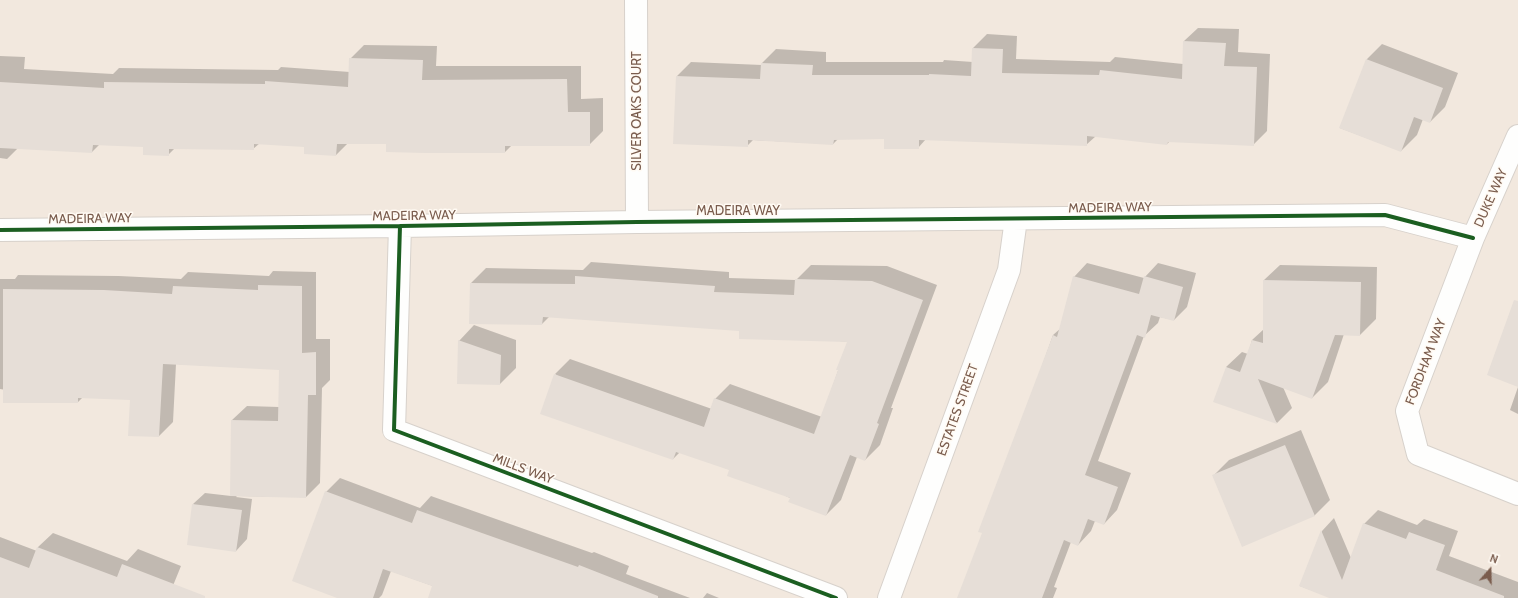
<!DOCTYPE html>
<html>
<head>
<meta charset="utf-8">
<style>
	body { margin:0 }
	#map { position:relative; width:1518px; height:598px; overflow:hidden; background:#f9f5f0; font-family:Cabin,sans-serif }
	canvas { display:block }
	.north { position:absolute; left:1470px; top:550px; width:40px; height:40px; -webkit-text-stroke:3px #fffaf3; paint-order:stroke; rotate:20deg; font-size:11px; font-weight:700; line-height:16px; text-align:center; color:#7a5c4d }
	.north::after { content:''; display:block; margin:auto; width:14px; height:18px; background:#7a5c4d; clip-path:polygon(50% 0,100% 100%,50% 72%,0 100%) }
</style>
</head>
<body>
<div id="map">
<canvas width="1518" height="598"></canvas>
<div class="north">N</div>
</div>
<script>
const g = document.querySelector('canvas').getContext('2d');
g.lineJoin = 'round';
function fill(path, color) {
  g.fillStyle = color;
  g.fill(path, 'evenodd');
}
function trace(path, color, width, dash) {
  g.strokeStyle = color;
  g.lineWidth = width;
  g.lineCap = dash ? 'butt' : 'round';
  g.setLineDash(dash || []);
  g.stroke(path);
}
function write(font, color, halo, rows, align = 'center') {
  g.font = font + ' Cabin,sans-serif';
  g.lineWidth = 3;
  g.setLineDash([]);
  g.textBaseline = 'middle';
  g.strokeStyle = halo;
  g.fillStyle = color;
  for (const [text, x, y, turn = 0] of rows) {
    g.save();
    g.translate(x, y);
    g.rotate((+turn || 0) * Math.PI / 180);
    g.textAlign = isNaN(turn) ? turn : align;
    if (halo) g.strokeText(text, 0, 0);
    g.fillText(text, 0, 0);
    g.restore();
  }
}
const residential = new Path2D(`
	M 0,0 L 1518,0 L 1518,598 L 0,598 Z`);
const shadow = new Path2D(`
	M 1198,28 L 1239,29 L 1238,52 L 1270,54 L 1267,131 L 1253,145 L 1170,141 L 1167,144 L 1096,136 L 1086,145 L 926,139 L 918,148 L 885,138 L 838,139 L 833,144 L 753,140 L 747,146 L 674,143 L 677,76 L 691,62 L 762,65 L 762,63 L 776,49 L 826,52 L 826,62 L 943,62 L 944,60 L 973,62 L 973,48 L 987,34 L 1017,36 L 1016,59 L 1110,62 L 1115,57 L 1183,64 L 1184,41 Z
	M 1382,44 L 1458,73 L 1445,107 L 1430,122 L 1423,119 L 1417,135 L 1401,151 L 1340,128 L 1367,59 Z
	M 364,45 L 437,46 L 436,66 L 581,66 L 581,99 L 603,98 L 603,131 L 589,145 L 512,145 L 505,152 L 387,143 L 348,143 L 336,155 L 305,146 L 260,143 L 253,149 L 175,148 L 168,155 L 144,146 L 100,144 L 92,152 L 18,148 L 7,159 L 0,158 L 0,56 L 25,57 L 24,69 L 113,74 L 119,68 L 278,70 L 281,67 L 350,72 L 350,59 Z
	M 591,262 L 729,272 L 729,278 L 796,280 L 811,265 L 887,266 L 937,285 L 891,408 L 893,408 L 880,445 L 865,460 L 857,457 L 841,500 L 826,515 L 731,470 L 680,452 L 673,459 L 555,374 L 570,359 L 712,409 L 715,399 L 730,384 L 822,417 L 848,342 L 740,330 L 550,316 L 542,324 L 471,283 L 486,268 L 583,270 Z
	M 1087,263 L 1144,278 L 1158,263 L 1196,273 L 1187,307 L 1174,320 L 1160,317 L 1158,323 L 1144,336 L 1098,461 L 1131,473 L 1117,510 L 1104,524 L 1095,521 L 1091,531 L 1078,545 L 1071,542 L 1054,587 L 1057,588 L 1053,598 L 958,598 L 983,533 L 1053,335 L 1061,328 L 1074,277 Z
	M 1280,265 L 1377,267 L 1376,319 L 1360,335 L 1344,334 L 1328,382 L 1312,398 L 1283,387 L 1292,408 L 1277,423 L 1226,367 L 1242,352 L 1248,354 L 1252,340 L 1264,329 L 1264,280 Z
	M 273,271 L 316,272 L 316,339 L 330,339 L 330,380 L 322,388 L 320,483 L 306,497 L 237,496 L 236,497 L 252,499 L 247,539 L 236,551 L 193,504 L 205,493 L 231,496 L 232,420 L 247,406 L 279,407 L 280,369 L 176,364 L 173,422 L 159,436 L 131,399 L 83,397 L 78,402 L 0,389 L 0,279 L 15,279 L 18,275 L 119,276 L 181,279 L 188,272 L 269,276 Z
	M 474,325 L 516,340 L 516,368 L 500,384 L 459,341 Z
	M 1518,387 L 1518,414 L 1510,410 Z
	M 1301,430 L 1330,500 L 1314,516 L 1214,475 L 1229,460 Z
	M 340,478 L 420,508 L 431,496 L 592,553 L 594,552 L 629,566 L 626,574 L 690,598 L 429,598 L 433,586 L 391,571 L 382,595 L 379,598 L 340,598 L 326,492 Z
	M 1378,510 L 1417,525 L 1424,519 L 1458,531 L 1449,556 L 1518,582 L 1518,598 L 1332,598 L 1300,586 L 1322,531 L 1334,518 L 1351,558 L 1364,524 Z
	M 53,533 L 127,561 L 138,549 L 181,566 L 170,593 L 182,598 L 0,598 L 0,537 L 37,551 L 38,547 Z
	M 707,593 L 719,598 L 703,598 Z`);
const building = new Path2D(`
	M 1183,41 L 1226,43 L 1224,66 L 1257,67 L 1254,146 L 1168,142 L 1167,145 L 1087,136 L 1087,146 L 919,140 L 919,149 L 884,149 L 884,139 L 834,140 L 833,145 L 748,140 L 748,147 L 673,144 L 676,76 L 760,79 L 761,63 L 813,65 L 812,75 L 929,75 L 929,74 L 971,76 L 972,48 L 1003,49 L 1002,73 L 1099,75 L 1100,70 L 1182,79 Z
	M 349,58 L 423,60 L 422,80 L 567,79 L 568,112 L 590,112 L 590,146 L 505,146 L 505,153 L 425,153 L 386,152 L 386,144 L 337,144 L 336,156 L 304,154 L 304,147 L 254,144 L 254,150 L 169,149 L 169,156 L 143,155 L 143,147 L 93,145 L 92,153 L 0,148 L 0,82 L 104,88 L 104,82 L 265,84 L 265,81 L 348,87 Z
	M 1366,59 L 1443,88 L 1430,123 L 1414,117 L 1401,152 L 1339,128 Z
	M 575,276 L 715,286 L 714,292 L 794,295 L 795,279 L 872,281 L 923,300 L 877,423 L 879,424 L 865,461 L 850,455 L 826,516 L 788,502 L 790,498 L 727,476 L 729,470 L 676,452 L 673,460 L 540,414 L 554,374 L 704,427 L 714,398 L 814,434 L 838,370 L 836,370 L 847,342 L 739,339 L 739,331 L 543,317 L 542,325 L 469,324 L 470,283 L 575,284 Z
	M 1073,276 L 1139,294 L 1144,276 L 1183,287 L 1174,321 L 1151,315 L 1145,338 L 1137,335 L 1085,475 L 1118,487 L 1104,525 L 1088,519 L 1078,546 L 1064,540 L 1042,598 L 957,598 L 982,533 L 978,532 L 1053,335 L 1057,337 Z
	M 1263,280 L 1361,282 L 1360,336 L 1335,335 L 1312,399 L 1258,379 L 1277,424 L 1213,402 L 1226,367 L 1240,372 L 1252,340 L 1263,343 Z
	M 258,285 L 302,286 L 302,353 L 316,352 L 316,395 L 308,395 L 306,498 L 230,496 L 231,420 L 278,421 L 279,370 L 163,364 L 159,437 L 128,436 L 130,400 L 78,398 L 78,403 L 3,403 L 3,289 L 104,290 L 172,294 L 173,286 L 258,290 Z
	M 1514,300 L 1518,301 L 1518,387 L 1487,375 Z
	M 458,340 L 501,355 L 500,385 L 457,384 Z
	M 1285,445 L 1315,516 L 1242,547 L 1212,475 Z
	M 325,491 L 412,523 L 417,510 L 578,567 L 579,565 L 658,596 L 658,598 L 428,598 L 432,586 L 383,569 L 373,598 L 337,598 L 292,581 Z
	M 192,504 L 242,510 L 236,552 L 187,545 Z
	M 1363,523 L 1406,539 L 1409,532 L 1445,545 L 1436,570 L 1504,596 L 1504,598 L 1329,598 L 1299,586 L 1321,530 L 1342,580 Z
	M 37,547 L 117,577 L 122,564 L 205,596 L 205,598 L 0,598 L 0,557 L 29,568 Z`);
const street = new Path2D(`
	M 636,0 L 637,222
	M 1518,136 L 1473,238 L 1407,411 L 1418,454 L 1518,494
	M 400,226 L 394,430 L 836,598
	M 0,230 L 400,226 L 637,222 L 1385,215 L 1473,238
	M 889,598 L 1009,270 L 1016,219`);
const cycleway = new Path2D(`
	M 400,226 L 394,430 L 836,598
	M 0,230 L 400,226 L 637,222 L 1385,215 L 1473,238`);
const streetNames = [
	["SILVER OAKS COURT",637,111,-90],
	["DUKE WAY",1491,198,-66],
	["MADEIRA WAY",1110,208,-1],
	["MADEIRA WAY",738,211],
	["MADEIRA WAY",414,216,-1],
	["MADEIRA WAY",90,219,-1],
	["FORDHAM WAY",1426,362,-69],
	["ESTATES STREET",958,410,-70],
	["MILLS WAY",523,469,21]
];
fill(residential, '#f2e8de');
fill(shadow, '#0003');
fill(building, '#e6ded7');
trace(street, '#d7d1cb', 24);
trace(street, '#fefefd', 22);
trace(cycleway, '#1b5e20', 4);
write('13px', '#7a5c4d', '#fffaf3', streetNames);
</script>
</body>
</html>
